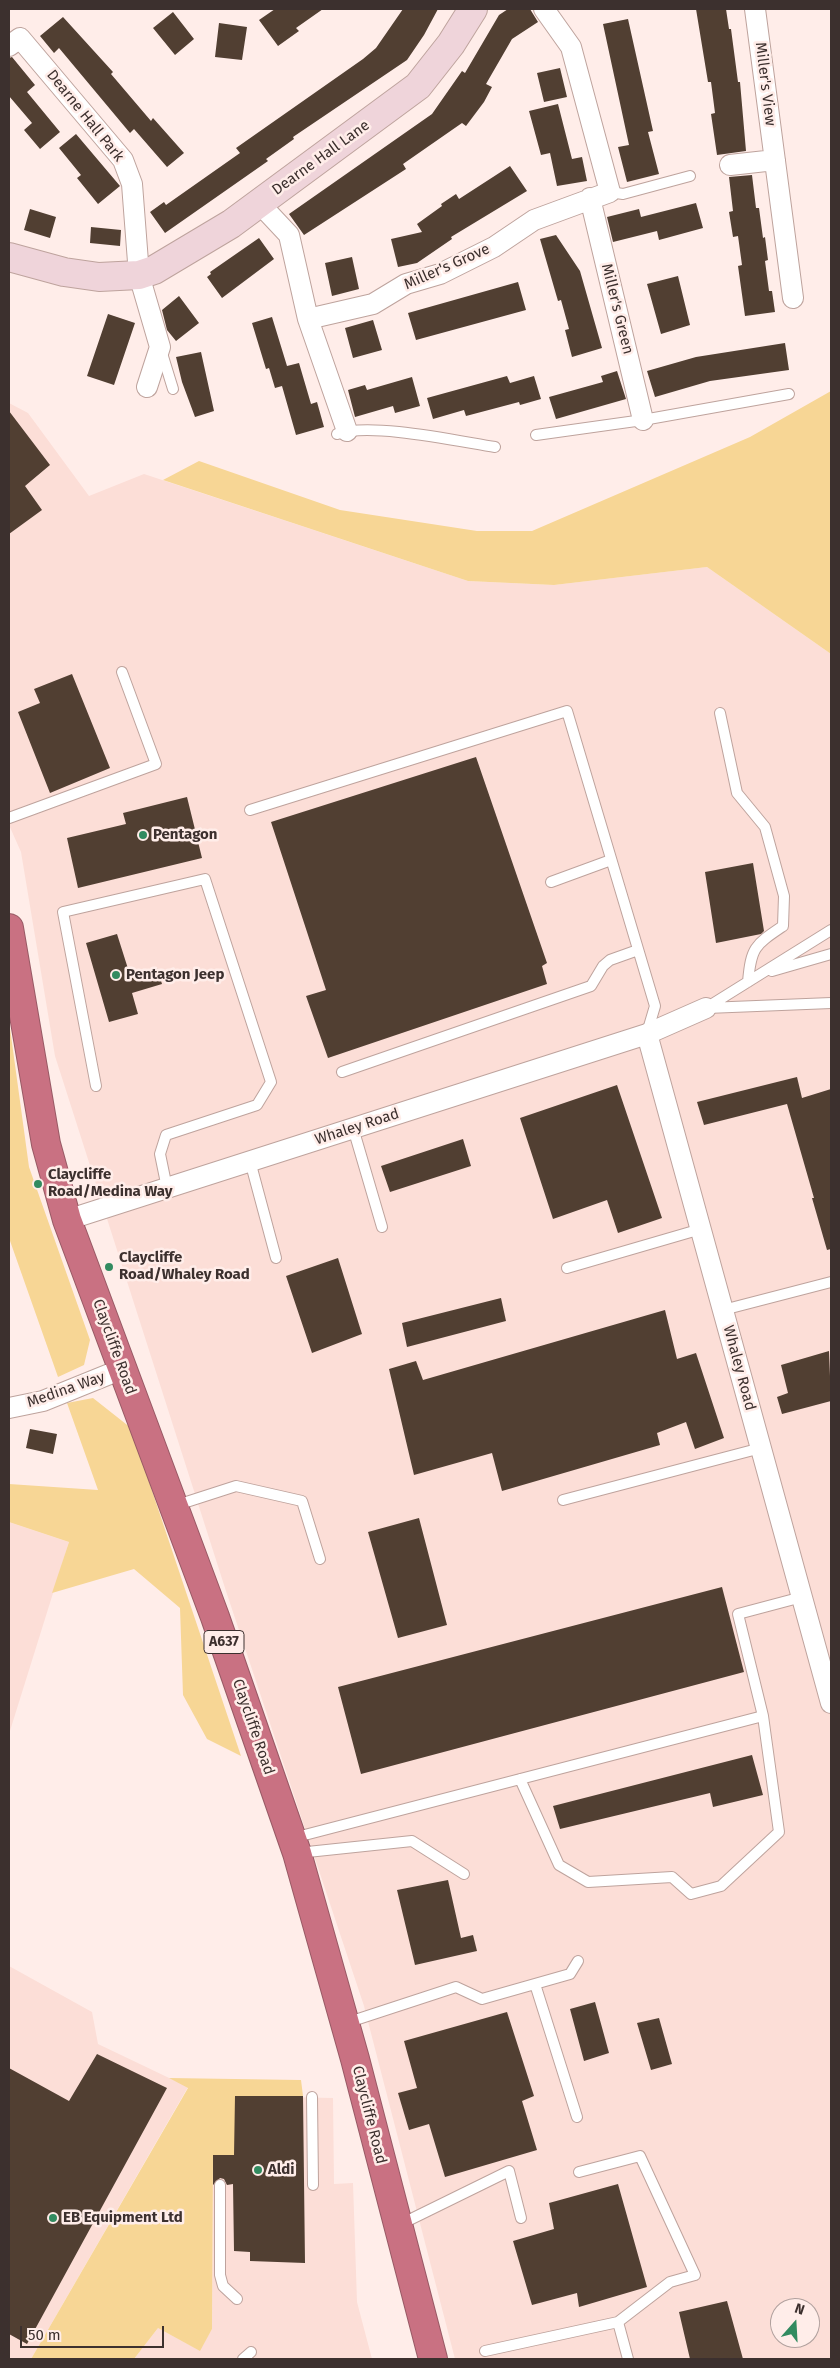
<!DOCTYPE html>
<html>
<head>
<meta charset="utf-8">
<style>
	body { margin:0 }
	#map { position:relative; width:840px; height:2368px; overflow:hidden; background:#ffede9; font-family:"Fira Sans",sans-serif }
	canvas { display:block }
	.frame { position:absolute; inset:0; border:10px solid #3c302e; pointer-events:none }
	.north { position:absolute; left:770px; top:2298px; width:50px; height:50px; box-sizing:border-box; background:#ffede9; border:1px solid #b1a19e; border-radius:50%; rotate:19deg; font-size:14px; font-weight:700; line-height:20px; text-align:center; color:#3c302e }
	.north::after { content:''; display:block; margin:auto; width:18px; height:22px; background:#328b60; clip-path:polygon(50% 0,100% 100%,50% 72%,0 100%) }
	.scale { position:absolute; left:20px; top:2326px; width:144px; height:22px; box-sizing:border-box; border:2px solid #3c302e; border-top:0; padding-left:6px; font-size:15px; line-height:18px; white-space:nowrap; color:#3c302e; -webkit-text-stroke:4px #ffede9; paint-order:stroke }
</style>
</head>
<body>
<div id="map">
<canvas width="840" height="2368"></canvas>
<div class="frame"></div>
<div class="north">N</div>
<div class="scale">50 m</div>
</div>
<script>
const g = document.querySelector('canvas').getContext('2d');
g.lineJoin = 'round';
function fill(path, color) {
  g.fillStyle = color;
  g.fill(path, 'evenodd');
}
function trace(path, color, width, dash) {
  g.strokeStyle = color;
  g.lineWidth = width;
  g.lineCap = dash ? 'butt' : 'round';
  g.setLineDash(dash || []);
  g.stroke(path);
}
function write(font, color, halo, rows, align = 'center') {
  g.font = font + ' "Fira Sans",sans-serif';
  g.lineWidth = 5;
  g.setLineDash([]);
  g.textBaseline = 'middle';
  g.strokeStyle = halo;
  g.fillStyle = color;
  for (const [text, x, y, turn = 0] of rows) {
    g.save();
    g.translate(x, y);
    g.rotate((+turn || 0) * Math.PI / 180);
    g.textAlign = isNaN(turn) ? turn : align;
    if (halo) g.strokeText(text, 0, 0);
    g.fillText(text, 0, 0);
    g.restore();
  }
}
const built = new Path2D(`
	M 9,403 L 28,413 L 89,496 L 144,474 L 468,581 L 554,585 L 707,567 L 831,654 L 831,2359 L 455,2359 L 364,2006 L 225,1588 L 55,1056 L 21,852 L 9,825 ZM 780,2308 L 810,2308 L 810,2338 L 780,2338 Z
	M 9,1522 L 69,1542 L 9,1734 Z
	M 9,1966 L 92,2012 L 98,2044 L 188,2087 L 31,2359 L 9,2359 Z
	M 235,2096 L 333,2098 L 334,2184 L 353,2183 L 357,2302 L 372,2359 L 134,2359 L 158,2328 L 199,2350 L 212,2329 L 213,2155 L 234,2155 Z`);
const green = new Path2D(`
	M 831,391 L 831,654 L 707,567 L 554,585 L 468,581 L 163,480 L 199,461 L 340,510 L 477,531 L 532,531 L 750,437 Z
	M 9,1021 L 29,1167 L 90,1340 L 84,1365 L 58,1377 L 9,1238 Z
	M 93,1398 L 131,1428 L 241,1756 L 207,1739 L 183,1695 L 180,1608 L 134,1569 L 52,1593 L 69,1542 L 9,1522 L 9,1484 L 98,1490 L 67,1403 Z
	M 169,2078 L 301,2080 L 303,2096 L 234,2155 L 213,2155 L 212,2329 L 200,2351 L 158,2328 L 134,2359 L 31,2359 L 188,2088 Z`);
const building = new Path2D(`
	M 275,9 L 323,9 L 296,28 L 299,31 L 278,46 L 259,20 Z
	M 403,9 L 438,9 L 424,35 L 407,60 L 293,137 L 294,139 L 266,159 L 268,161 L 165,233 L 150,212 L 164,202 L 166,205 L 240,153 L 236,148 L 363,59 L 376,48 Z
	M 508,9 L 530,9 L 538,22 L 512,39 L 486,84 L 492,87 L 484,102 L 466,126 L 462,123 L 403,164 L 406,169 L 304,235 L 289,214 L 432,114 L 462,71 L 465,73 L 499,15 Z
	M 696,9 L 726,9 L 729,29 L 731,29 L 738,82 L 740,82 L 746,151 L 717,155 L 711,114 L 715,113 L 711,82 L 708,82 Z
	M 173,12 L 194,39 L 175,55 L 153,28 Z
	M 63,17 L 113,72 L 111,74 L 151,121 L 153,118 L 184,153 L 167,167 L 134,129 L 130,133 L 59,48 L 54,53 L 40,36 Z
	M 628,19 L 653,131 L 648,132 L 659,174 L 627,182 L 618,147 L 629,145 L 603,24 Z
	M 219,23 L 247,27 L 242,60 L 215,57 Z
	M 12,57 L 35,85 L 27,92 L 60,132 L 40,149 L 24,130 L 32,123 L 9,96 L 9,58 Z
	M 560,68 L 567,97 L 544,102 L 537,73 Z
	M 558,104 L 572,159 L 582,157 L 587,181 L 557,186 L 550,153 L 541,155 L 529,111 Z
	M 76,134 L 120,186 L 98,204 L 77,178 L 81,175 L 59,148 Z
	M 510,166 L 527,191 L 451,237 L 452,239 L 417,263 L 398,267 L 391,239 L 422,232 L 417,224 L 442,206 L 441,204 L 456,194 L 459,199 Z
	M 752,175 L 756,208 L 759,208 L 763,238 L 765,237 L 768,260 L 765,261 L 769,291 L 772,291 L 775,312 L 745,316 L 738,266 L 742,265 L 738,236 L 733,237 L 729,212 L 733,211 L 729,177 Z
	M 696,203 L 703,228 L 659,240 L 657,231 L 613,242 L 607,217 L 639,209 L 641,217 Z
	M 30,209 L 56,217 L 50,238 L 24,230 Z
	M 91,227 L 121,230 L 120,246 L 90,243 Z
	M 556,235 L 580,271 L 602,348 L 572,357 L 565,330 L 569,329 L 561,300 L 558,301 L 540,239 Z
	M 259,238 L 274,259 L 222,298 L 207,277 L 211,274 L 210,272 Z
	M 352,257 L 359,289 L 332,296 L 325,263 Z
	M 678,276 L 690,325 L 661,334 L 647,284 Z
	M 518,282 L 526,310 L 416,340 L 408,313 Z
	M 179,296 L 199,323 L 176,341 L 167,330 L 162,310 Z
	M 108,314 L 135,323 L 114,385 L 87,376 Z
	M 272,317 L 287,366 L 299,363 L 311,404 L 317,402 L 324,427 L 296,435 L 282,386 L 275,388 L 269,368 L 266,369 L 252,323 Z
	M 373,320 L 382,350 L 353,358 L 345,328 Z
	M 785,343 L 789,370 L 710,381 L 655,397 L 647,371 L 696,357 Z
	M 201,352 L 214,411 L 195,417 L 182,382 L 176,357 Z
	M 617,371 L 626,399 L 556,419 L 549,397 L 603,382 L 601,376 Z
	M 507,376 L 510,383 L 534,376 L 541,399 L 520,405 L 519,402 L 466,416 L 464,410 L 433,419 L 427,398 Z
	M 412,377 L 420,406 L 395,413 L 393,406 L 355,417 L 348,390 L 365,385 L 367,390 Z
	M 9,411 L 50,465 L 25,486 L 42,510 L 9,534 Z
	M 72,674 L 110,768 L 50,793 L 18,712 L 40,703 L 34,689 Z
	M 476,757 L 547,963 L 542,966 L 547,984 L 328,1058 L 306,996 L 326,990 L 271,822 Z
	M 187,797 L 202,858 L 78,888 L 67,838 L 126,824 L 123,813 Z
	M 753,863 L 764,931 L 761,934 L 716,943 L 705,872 Z
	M 117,934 L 130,975 L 157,968 L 162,984 L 132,993 L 138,1014 L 109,1022 L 86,943 Z
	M 797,1077 L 802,1098 L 831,1089 L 831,1249 L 827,1250 L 812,1198 L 814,1198 L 787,1104 L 704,1125 L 697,1102 Z
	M 617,1085 L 662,1218 L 618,1233 L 607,1200 L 553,1219 L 520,1118 Z
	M 463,1139 L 471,1166 L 390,1192 L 381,1166 Z
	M 338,1258 L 362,1334 L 312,1353 L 286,1276 Z
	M 501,1298 L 506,1321 L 407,1347 L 402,1323 Z
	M 665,1310 L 677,1359 L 696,1353 L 724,1438 L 695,1449 L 686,1422 L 657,1433 L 660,1445 L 502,1491 L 492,1453 L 414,1475 L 389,1369 L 416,1361 L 423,1380 Z
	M 829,1351 L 831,1401 L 782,1414 L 777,1397 L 788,1393 L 781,1365 Z
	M 30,1429 L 57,1434 L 53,1454 L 26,1448 Z
	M 419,1518 L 447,1625 L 398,1638 L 368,1532 Z
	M 722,1587 L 744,1672 L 361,1774 L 338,1687 Z
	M 752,1755 L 763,1795 L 713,1807 L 710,1793 L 560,1829 L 553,1806 Z
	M 448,1880 L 461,1938 L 473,1935 L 477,1951 L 415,1965 L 397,1890 Z
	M 595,2002 L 609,2053 L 584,2061 L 570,2009 Z
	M 507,2012 L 534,2096 L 522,2101 L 537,2150 L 445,2177 L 429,2124 L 409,2130 L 398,2093 L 417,2088 L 404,2041 Z
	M 659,2018 L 672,2064 L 651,2070 L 637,2023 Z
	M 97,2054 L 167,2088 L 27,2344 L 9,2334 L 9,2068 L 69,2101 Z
	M 235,2096 L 303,2096 L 305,2263 L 250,2261 L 250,2252 L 234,2251 L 233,2184 L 227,2185 L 224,2179 L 220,2178 L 213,2185 L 213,2155 L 234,2155 Z
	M 618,2184 L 647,2287 L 579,2307 L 577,2293 L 532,2305 L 513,2241 L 554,2229 L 549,2203 Z
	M 727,2301 L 743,2359 L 690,2359 L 679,2312 Z`);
const lane = new Path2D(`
	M 610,192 L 623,194 L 690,176
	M 161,350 L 173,389
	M 337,434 C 370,422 457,441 495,447
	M 536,435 L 643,420 L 789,394
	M 720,713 L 737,793 L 765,827 L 784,896 L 783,926 C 755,945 751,947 748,982
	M 250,810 L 567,711 L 655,1006 L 647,1033
	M 9,818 L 156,764 L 122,672
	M 551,882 L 611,860
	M 772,971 L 831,954
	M 706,1008 L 831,930
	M 707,1008 L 831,1003
	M 342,1072 L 591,986 L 603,966 L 610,960 L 638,950
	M 96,1086 L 63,912 L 205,879 L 271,1082 L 257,1105 L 166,1135 L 160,1154 L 167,1188
	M 353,1128 L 382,1227
	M 250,1161 L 276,1258
	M 567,1268 L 701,1229
	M 723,1310 L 831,1282
	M 563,1500 L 761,1448
	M 174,1506 L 236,1486 L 302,1501 L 320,1559
	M 520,1779 L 559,1865 L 588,1882 L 672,1877 L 691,1894 L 721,1886 L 779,1832 L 763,1716
	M 293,1838 L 763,1716 L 738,1614 L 802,1597
	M 298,1853 L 412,1841 L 464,1874
	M 535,1984 L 577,2117
	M 346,2023 L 456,1987 L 482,1999 L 570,1974 L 578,1961
	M 312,2097 L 313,2185
	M 579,2172 L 640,2156 L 695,2275 L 670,2282 L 618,2322
	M 220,2185 L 220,2275 L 223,2286 L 237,2299
	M 399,2225 L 509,2171 L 521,2218
	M 485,2351 L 618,2322 L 628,2359
	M 243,2359 L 251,2352`);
const street = new Path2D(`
	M 755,9 L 793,298
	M 9,46 L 20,38 L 123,160 L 132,184 L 139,275 L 160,347 L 147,387
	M 730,165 L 775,160
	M 590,198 L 643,420
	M 259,203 L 289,235 L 308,319 L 373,304 L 406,284 L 440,274 L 494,247 L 534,220 L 610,192 L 571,47 L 544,9
	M 308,319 L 347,431
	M 647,1034 L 831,1703
	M 67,1220 L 647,1034 L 706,1008
	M 9,1408 L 43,1401 L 122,1369`);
const secondary = new Path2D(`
	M 9,257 L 64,272 L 99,277 L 139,275 L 154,270 L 231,224 L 418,86 L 451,44 L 473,9`);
const highway = new Path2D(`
	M 9,928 L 46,1144 L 67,1220 L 215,1617 L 297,1853 L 355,2059 L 433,2359`);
const markers = [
	[143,835,5,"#328b60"],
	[116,975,5,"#328b60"],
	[38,1184,5,"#328b60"],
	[109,1267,5,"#328b60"],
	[258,2170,5,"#328b60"],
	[53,2218,5,"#328b60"]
];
const shields = [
	[224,1642,40]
];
const shieldNames = [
	["A637",224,1642]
];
const streetNames = [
	["Miller's View",765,84,83],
	["Dearne Hall Park",85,116,51],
	["Dearne Hall Lane",321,158,-36],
	["Miller's Grove",447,267,-24],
	["Miller's Green",617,309,76],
	["Whaley Road",357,1127,-18],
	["Claycliffe Road",114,1347,70],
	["Whaley Road",739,1368,75],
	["Medina Way",66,1390,-19],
	["Claycliffe Road",253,1727,71],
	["Claycliffe Road",369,2115,76]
];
const poiNames = [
	["Pentagon",153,835],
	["Pentagon Jeep",126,975],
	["Claycliffe",48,1175],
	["Road/Medina Way",48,1192],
	["Claycliffe",119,1258],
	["Road/Whaley Road",119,1275],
	["Aldi",268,2170],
	["EB Equipment Ltd",63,2218]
];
fill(built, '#fcded7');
fill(green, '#f7d695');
fill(building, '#513f32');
trace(lane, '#bea39d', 12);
trace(street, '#bea39d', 22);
trace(secondary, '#bea39d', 30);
trace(highway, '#985a65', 30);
trace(lane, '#fff', 10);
trace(street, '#fff', 20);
trace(secondary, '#efd4da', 28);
trace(highway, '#c97182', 28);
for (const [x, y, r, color] of markers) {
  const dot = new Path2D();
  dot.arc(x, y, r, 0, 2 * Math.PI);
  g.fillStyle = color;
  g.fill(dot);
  trace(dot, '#ffede9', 2);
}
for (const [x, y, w] of shields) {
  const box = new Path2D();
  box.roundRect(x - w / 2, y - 11.5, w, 23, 4);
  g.fillStyle = '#ffede9';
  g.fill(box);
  trace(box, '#3c302e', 1);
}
write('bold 14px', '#3c302e', null, shieldNames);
write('15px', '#3c302e', '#ffede9', streetNames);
write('bold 15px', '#3c302e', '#ffede9', poiNames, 'left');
</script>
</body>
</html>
